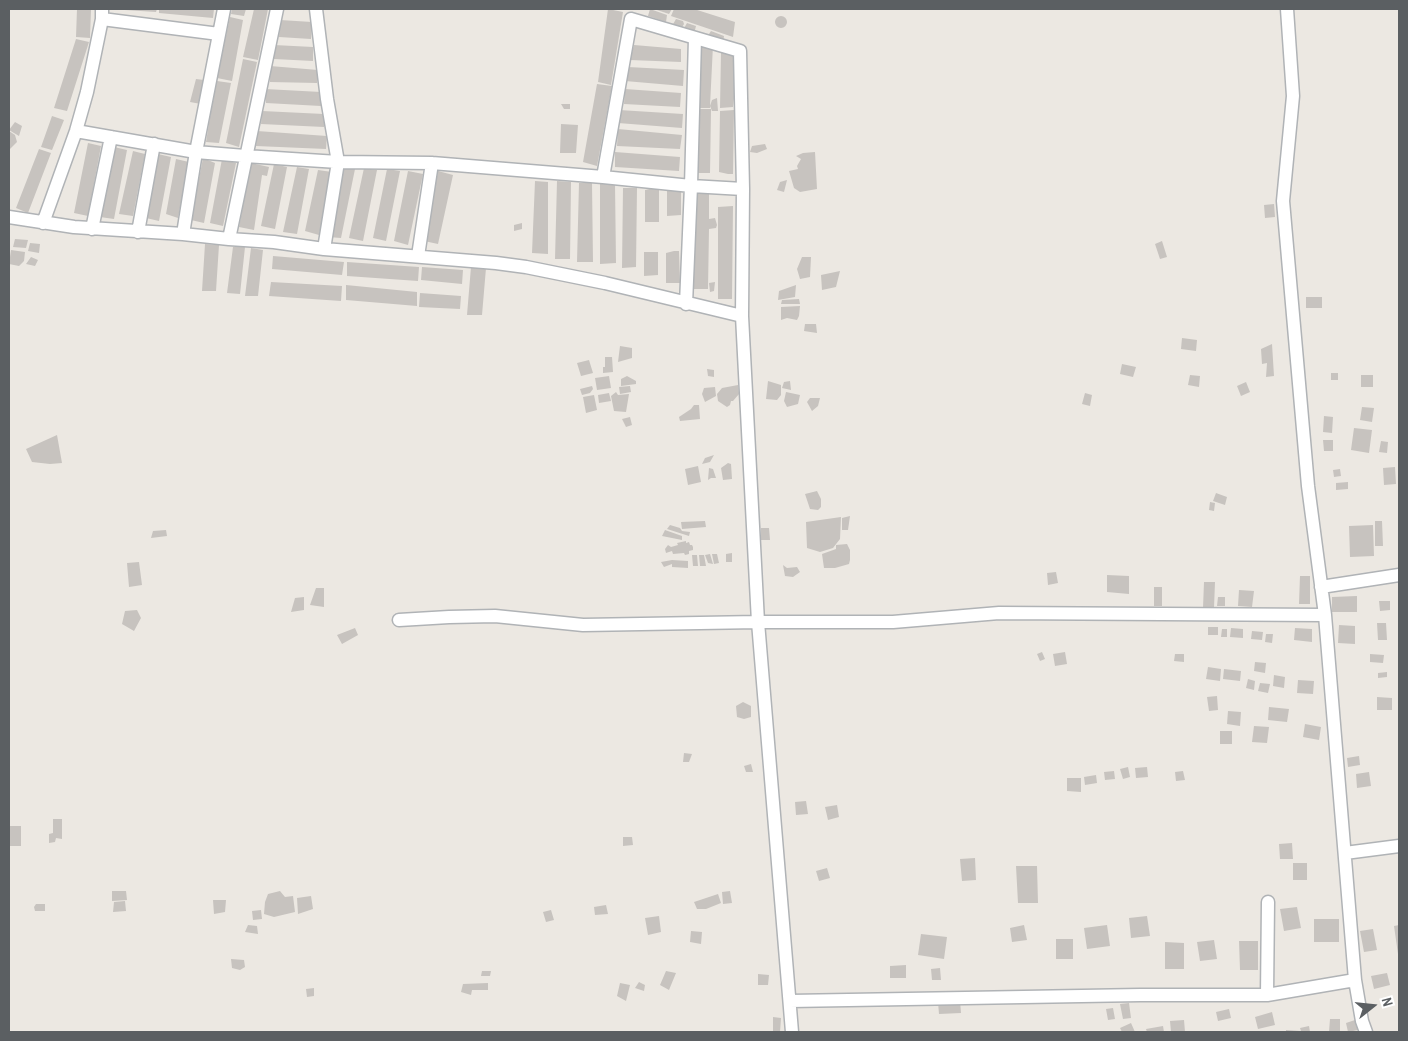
<!DOCTYPE html>
<html>
<head>
<meta charset="utf-8">
<style>
	body { margin:0 }
	#map { position:relative; width:1408px; height:1041px; overflow:hidden; background:#ece8e2; font-family:"Archivo Narrow",sans-serif }
	canvas { display:block }
	.frame { position:absolute; inset:0; border:10px solid #5b5f62; pointer-events:none }
	.north { position:absolute; left:1348px; top:981px; width:50px; height:50px; -webkit-text-stroke:4px #fff; paint-order:stroke; rotate:74deg; font-size:14px; font-weight:700; line-height:20px; text-align:center; color:#5b5f62 }
	.north::after { content:''; display:block; margin:auto; width:18px; height:22px; background:#5b5f62; clip-path:polygon(50% 0,100% 100%,50% 72%,0 100%) }
</style>
</head>
<body>
<div id="map">
<canvas width="1408" height="1041"></canvas>
<div class="frame"></div>
<div class="north">N</div>
</div>
<script>
const g = document.querySelector('canvas').getContext('2d');
g.lineJoin = 'round';
function fill(path, color) {
  g.fillStyle = color;
  g.fill(path, 'evenodd');
}
function trace(path, color, width, dash) {
  g.strokeStyle = color;
  g.lineWidth = width;
  g.lineCap = dash ? 'butt' : 'round';
  g.setLineDash(dash || []);
  g.stroke(path);
}
const building = new Path2D(`
	M 77,9 L 91,9 L 90,38 L 76,37 Z
	M 125,9 L 157,9 L 156,12 L 125,10 Z
	M 159,9 L 214,9 L 213,18 L 159,13 Z
	M 232,9 L 246,9 L 244,16 L 231,14 Z
	M 254,9 L 268,9 L 258,60 L 243,57 Z
	M 608,9 L 623,12 L 611,85 L 598,82 Z
	M 650,9 L 667,15 L 666,22 L 648,16 Z
	M 654,9 L 672,9 L 669,14 Z
	M 674,9 L 694,9 L 735,22 L 733,37 L 671,16 Z
	M775 22a6 6 0 1 1 12 0a6 6 0 1 1-12 0Z
	M 230,17 L 243,20 L 232,81 L 217,78 Z
	M 676,19 L 683,21 L 684,24 L 681,29 L 672,26 Z
	M 280,20 L 312,22 L 311,39 L 279,37 Z
	M 687,23 L 696,26 L 694,34 L 683,30 Z
	M 711,31 L 724,36 L 723,43 L 707,37 Z
	M 76,39 L 89,42 L 67,111 L 54,108 Z
	M 274,45 L 313,47 L 313,61 L 274,59 Z
	M 634,45 L 681,49 L 681,62 L 630,60 Z
	M 699,45 L 713,45 L 710,106 L 712,100 L 717,98 L 718,111 L 712,111 L 710,106 L 710,108 L 697,108 Z
	M 721,52 L 733,54 L 736,82 L 733,107 L 720,108 Z
	M 243,59 L 257,62 L 239,147 L 226,143 Z
	M 270,66 L 318,70 L 317,83 L 270,82 Z
	M 628,67 L 684,70 L 683,86 L 625,81 Z
	M 196,79 L 204,80 L 201,104 L 190,102 Z
	M 217,81 L 231,83 L 219,143 L 206,142 L 211,111 Z
	M 597,84 L 612,86 L 597,166 L 583,162 Z
	M 265,89 L 321,92 L 321,106 L 266,103 Z
	M 625,89 L 681,93 L 680,107 L 624,104 Z
	M 561,104 L 570,104 L 570,109 L 564,109 Z
	M 698,109 L 711,109 L 710,173 L 696,173 Z
	M 619,110 L 683,114 L 682,128 L 618,123 Z
	M 734,110 L 733,174 L 728,174 L 719,172 L 720,111 Z
	M 262,111 L 324,114 L 324,127 L 261,124 Z
	M 52,116 L 64,120 L 52,150 L 41,147 Z
	M 15,122 L 22,126 L 19,136 L 9,130 Z
	M 561,124 L 578,125 L 576,153 L 560,153 Z
	M 618,129 L 682,135 L 680,149 L 617,146 Z
	M 9,131 L 15,135 L 17,142 L 9,150 Z
	M 257,131 L 327,136 L 326,149 L 256,146 Z
	M 88,143 L 101,146 L 88,216 L 74,213 Z
	M 765,144 L 767,149 L 757,153 L 750,152 L 752,146 Z
	M 114,147 L 127,150 L 114,219 L 100,217 Z
	M 39,149 L 51,153 L 28,213 L 16,208 Z
	M 133,151 L 145,154 L 133,216 L 119,214 Z
	M 615,152 L 680,157 L 679,171 L 615,167 Z
	M 815,152 L 817,189 L 800,192 L 794,188 L 789,171 L 798,169 L 797,166 L 801,159 L 796,156 L 803,153 Z
	M 158,154 L 171,157 L 159,221 L 146,218 Z
	M 203,158 L 215,163 L 204,223 L 191,220 Z
	M 176,159 L 189,162 L 178,218 L 166,214 Z
	M 222,159 L 236,163 L 223,226 L 210,223 Z
	M 251,163 L 269,167 L 267,176 L 262,175 L 254,230 L 239,227 Z
	M 274,164 L 287,167 L 275,229 L 261,226 Z
	M 342,166 L 355,169 L 341,238 L 328,237 Z
	M 297,167 L 309,169 L 297,234 L 283,232 Z
	M 364,168 L 377,170 L 363,241 L 349,238 Z
	M 387,169 L 400,171 L 386,241 L 373,238 Z
	M 318,170 L 332,172 L 319,235 L 305,231 Z
	M 408,171 L 423,174 L 408,245 L 394,241 Z
	M 438,171 L 453,175 L 438,244 L 424,241 Z
	M 787,180 L 784,192 L 777,190 L 780,182 Z
	M 535,181 L 548,182 L 548,254 L 532,253 Z
	M 557,181 L 571,182 L 570,259 L 555,259 Z
	M 579,183 L 592,183 L 593,262 L 577,262 Z
	M 600,183 L 615,184 L 616,263 L 600,264 Z
	M 623,188 L 637,188 L 636,267 L 622,268 Z
	M 654,188 L 659,189 L 659,222 L 645,222 L 645,190 Z
	M 677,189 L 681,190 L 681,215 L 667,216 L 667,191 Z
	M 696,194 L 709,194 L 709,219 L 715,218 L 717,225 L 716,228 L 709,229 L 708,289 L 693,289 Z
	M 1274,204 L 1275,217 L 1265,218 L 1264,205 Z
	M 733,206 L 732,299 L 718,299 L 718,207 Z
	M 522,223 L 522,229 L 514,231 L 514,225 Z
	M 15,239 L 28,240 L 26,248 L 13,247 Z
	M 1162,241 L 1167,257 L 1160,259 L 1155,244 Z
	M 30,243 L 40,244 L 39,253 L 28,251 Z
	M 205,244 L 219,245 L 216,291 L 202,291 Z
	M 233,247 L 245,247 L 240,294 L 227,293 Z
	M 251,248 L 263,250 L 258,296 L 245,296 Z
	M 11,250 L 25,252 L 24,261 L 19,266 L 9,264 Z
	M 674,251 L 679,251 L 680,283 L 666,283 L 666,253 Z
	M 644,252 L 658,252 L 658,275 L 644,276 Z
	M 273,256 L 344,262 L 342,275 L 272,269 Z
	M 31,257 L 38,260 L 35,266 L 26,264 Z
	M 802,257 L 811,257 L 810,277 L 800,279 L 797,269 Z
	M 347,262 L 419,267 L 418,281 L 347,276 Z
	M 422,267 L 463,270 L 462,284 L 421,280 Z
	M 471,267 L 486,268 L 482,315 L 467,315 Z
	M 840,271 L 836,287 L 822,290 L 821,275 Z
	M 271,282 L 342,286 L 341,301 L 269,296 Z
	M 715,282 L 714,291 L 710,292 L 709,283 Z
	M 346,285 L 417,292 L 417,306 L 346,300 Z
	M 796,285 L 795,297 L 778,300 L 779,291 Z
	M 420,293 L 461,296 L 460,309 L 419,307 Z
	M 1306,297 L 1322,297 L 1322,308 L 1306,308 Z
	M 799,299 L 800,304 L 781,304 L 782,300 Z
	M 800,306 L 799,316 L 797,320 L 787,318 L 781,320 L 781,307 Z
	M 805,324 L 816,324 L 817,333 L 804,331 Z
	M 1182,338 L 1197,340 L 1196,351 L 1181,349 Z
	M 1272,344 L 1274,376 L 1266,377 L 1267,363 L 1262,364 L 1261,349 Z
	M 620,346 L 632,348 L 632,358 L 618,362 Z
	M 605,357 L 612,357 L 613,372 L 603,373 L 603,367 L 605,367 Z
	M 589,360 L 593,373 L 581,376 L 577,363 Z
	M 1122,364 L 1136,367 L 1133,377 L 1120,374 Z
	M 707,369 L 714,370 L 714,377 L 708,376 Z
	M 1331,373 L 1338,373 L 1338,380 L 1331,380 Z
	M 1190,375 L 1200,376 L 1199,387 L 1188,385 Z
	M 1361,375 L 1373,375 L 1373,387 L 1361,387 Z
	M 609,376 L 611,388 L 597,390 L 595,378 Z
	M 627,376 L 636,381 L 636,384 L 621,386 L 621,379 Z
	M 768,381 L 781,385 L 781,395 L 777,400 L 766,399 Z
	M 790,381 L 791,390 L 782,388 L 784,382 Z
	M 1246,382 L 1250,392 L 1241,396 L 1237,386 Z
	M 738,385 L 739,394 L 733,401 L 731,401 L 730,405 L 727,407 L 718,401 L 717,394 L 722,388 Z
	M 592,386 L 593,389 L 590,393 L 582,395 L 580,389 Z
	M 630,386 L 631,392 L 620,394 L 619,387 Z
	M 715,387 L 716,396 L 705,402 L 702,394 L 704,388 Z
	M 616,392 L 618,395 L 629,394 L 626,412 L 614,411 L 611,396 Z
	M 786,392 L 800,395 L 798,404 L 787,407 L 784,401 Z
	M 609,393 L 611,401 L 599,403 L 598,395 Z
	M 1085,393 L 1092,395 L 1090,406 L 1082,404 Z
	M 594,395 L 597,410 L 586,413 L 583,397 Z
	M 810,398 L 820,398 L 818,406 L 812,411 L 807,402 Z
	M 694,405 L 699,405 L 700,419 L 680,421 L 679,417 L 691,409 Z
	M 1362,407 L 1374,408 L 1372,422 L 1360,420 Z
	M 1324,416 L 1333,417 L 1332,433 L 1323,432 Z
	M 630,417 L 632,425 L 626,427 L 622,419 Z
	M 1354,428 L 1372,430 L 1369,453 L 1351,450 Z
	M 57,435 L 62,463 L 50,464 L 32,462 L 26,449 Z
	M 1323,440 L 1333,440 L 1333,451 L 1324,451 Z
	M 1381,441 L 1388,442 L 1387,453 L 1379,452 Z
	M 714,455 L 710,462 L 702,464 L 705,458 Z
	M 728,463 L 731,464 L 732,479 L 723,480 L 721,468 Z
	M 698,466 L 701,482 L 688,485 L 685,469 Z
	M 1395,467 L 1396,484 L 1384,485 L 1383,468 Z
	M 709,468 L 713,469 L 716,478 L 711,478 L 708,480 Z
	M 1340,469 L 1341,476 L 1334,477 L 1333,470 Z
	M 1348,482 L 1348,489 L 1336,490 L 1336,483 Z
	M 817,491 L 821,499 L 821,507 L 818,510 L 810,509 L 805,494 Z
	M 1216,493 L 1227,497 L 1225,505 L 1213,501 Z
	M 1210,502 L 1215,503 L 1214,511 L 1209,510 Z
	M 850,516 L 848,530 L 842,530 L 842,518 Z
	M 841,517 L 840,539 L 833,548 L 820,552 L 807,548 L 806,522 Z
	M 705,521 L 706,527 L 682,529 L 681,522 Z
	M 1375,521 L 1382,521 L 1383,546 L 1375,546 Z
	M 670,525 L 680,528 L 682,531 L 690,532 L 689,536 L 667,529 Z
	M 1373,525 L 1374,556 L 1350,557 L 1349,526 Z
	M 761,528 L 769,528 L 770,540 L 761,540 Z
	M 166,530 L 167,536 L 151,538 L 153,531 Z
	M 665,530 L 682,536 L 682,540 L 662,536 Z
	M 686,541 L 686,543 L 689,542 L 690,545 L 692,545 L 693,547 L 693,550 L 689,551 L 689,554 L 685,555 L 684,553 L 673,554 L 672,551 L 666,553 L 665,549 L 668,545 L 671,547 L 678,545 L 677,543 Z
	M 847,544 L 850,550 L 850,560 L 849,564 L 835,568 L 824,568 L 822,554 L 836,549 L 836,545 Z
	M 732,553 L 732,562 L 726,562 L 726,554 Z
	M 710,554 L 713,564 L 708,563 L 705,555 Z
	M 712,554 L 717,554 L 719,563 L 714,564 Z
	M 692,555 L 697,555 L 698,566 L 693,566 Z
	M 699,555 L 704,555 L 706,566 L 700,566 Z
	M 672,560 L 688,561 L 688,568 L 672,567 L 672,564 L 664,567 L 661,562 Z
	M 139,562 L 142,585 L 129,587 L 127,563 Z
	M 783,565 L 787,568 L 797,567 L 800,572 L 793,577 L 785,576 Z
	M 1056,572 L 1058,583 L 1048,585 L 1047,573 Z
	M 1107,575 L 1129,576 L 1129,594 L 1107,592 Z
	M 1300,576 L 1310,576 L 1310,604 L 1299,604 Z
	M 1204,582 L 1215,582 L 1214,608 L 1203,608 Z
	M 1154,587 L 1162,587 L 1162,606 L 1154,606 Z
	M 316,588 L 324,588 L 324,607 L 310,605 Z
	M 1239,590 L 1254,591 L 1252,607 L 1238,606 Z
	M 1357,596 L 1357,612 L 1332,612 L 1332,597 Z
	M 304,597 L 304,610 L 291,612 L 295,598 Z
	M 1218,597 L 1225,597 L 1225,606 L 1217,606 Z
	M 1379,601 L 1390,601 L 1390,610 L 1380,611 Z
	M 137,610 L 141,618 L 134,631 L 122,624 L 125,611 Z
	M 1377,623 L 1386,623 L 1387,640 L 1378,640 Z
	M 1339,625 L 1355,626 L 1355,644 L 1338,643 Z
	M 1208,627 L 1218,627 L 1218,635 L 1208,635 Z
	M 355,628 L 358,635 L 342,644 L 337,635 Z
	M 1231,628 L 1243,629 L 1243,638 L 1230,637 Z
	M 1295,628 L 1312,629 L 1312,642 L 1294,640 Z
	M 1222,629 L 1227,629 L 1227,637 L 1221,637 Z
	M 1252,631 L 1263,632 L 1262,640 L 1251,639 Z
	M 1266,634 L 1273,634 L 1272,643 L 1265,642 Z
	M 1042,652 L 1045,659 L 1040,661 L 1037,654 Z
	M 1065,652 L 1067,664 L 1055,666 L 1053,654 Z
	M 1175,654 L 1184,654 L 1184,662 L 1174,661 Z
	M 1370,654 L 1384,655 L 1383,663 L 1370,662 Z
	M 1255,662 L 1266,663 L 1265,673 L 1254,671 Z
	M 1208,667 L 1221,669 L 1220,681 L 1206,679 Z
	M 1224,669 L 1241,671 L 1240,681 L 1223,679 Z
	M 1387,672 L 1387,677 L 1378,678 L 1378,673 Z
	M 1274,675 L 1285,677 L 1284,688 L 1273,686 Z
	M 1248,679 L 1255,681 L 1254,690 L 1246,688 Z
	M 1298,680 L 1314,681 L 1313,694 L 1297,693 Z
	M 1260,683 L 1270,684 L 1268,693 L 1258,691 Z
	M 1217,696 L 1218,710 L 1209,711 L 1207,697 Z
	M 1377,697 L 1392,698 L 1392,710 L 1377,710 Z
	M 743,702 L 751,706 L 751,717 L 744,719 L 737,717 L 736,706 Z
	M 1269,707 L 1289,709 L 1287,722 L 1268,720 Z
	M 1228,711 L 1241,712 L 1240,726 L 1227,724 Z
	M 1305,724 L 1321,727 L 1319,740 L 1303,737 Z
	M 1254,726 L 1269,727 L 1267,743 L 1252,742 Z
	M 1220,731 L 1232,731 L 1232,744 L 1220,744 Z
	M 684,753 L 692,754 L 689,762 L 683,762 Z
	M 1359,756 L 1360,765 L 1348,767 L 1347,758 Z
	M 751,764 L 753,772 L 746,772 L 744,766 Z
	M 1128,767 L 1130,777 L 1123,779 L 1120,769 Z
	M 1147,767 L 1148,777 L 1136,778 L 1135,768 Z
	M 1114,771 L 1115,779 L 1105,780 L 1104,772 Z
	M 1183,771 L 1185,780 L 1176,781 L 1175,772 Z
	M 1369,772 L 1371,786 L 1357,788 L 1356,774 Z
	M 1096,775 L 1097,783 L 1085,785 L 1084,777 Z
	M 1067,778 L 1081,778 L 1081,792 L 1067,791 Z
	M 806,801 L 808,814 L 796,815 L 795,802 Z
	M 837,805 L 839,817 L 828,820 L 825,807 Z
	M 53,819 L 62,819 L 62,839 L 56,838 L 55,842 L 49,843 L 49,834 L 53,833 Z
	M 9,826 L 21,826 L 21,846 L 9,846 Z
	M 623,837 L 632,837 L 633,845 L 623,846 Z
	M 1292,843 L 1293,859 L 1280,859 L 1279,844 Z
	M 975,858 L 976,880 L 962,881 L 960,859 Z
	M 1293,863 L 1307,863 L 1307,880 L 1293,880 Z
	M 1016,866 L 1037,866 L 1038,903 L 1018,903 Z
	M 827,868 L 830,878 L 819,881 L 816,871 Z
	M 112,891 L 126,891 L 127,900 L 112,901 Z
	M 280,891 L 285,897 L 293,896 L 295,912 L 274,917 L 264,914 L 265,902 L 268,894 Z
	M 730,891 L 732,903 L 723,904 L 722,892 Z
	M 718,894 L 721,903 L 706,909 L 697,909 L 694,902 Z
	M 311,896 L 313,909 L 298,914 L 297,898 Z
	M 213,900 L 226,900 L 225,912 L 214,914 Z
	M 125,901 L 126,911 L 113,912 L 114,902 Z
	M 36,904 L 45,904 L 45,911 L 35,911 L 34,907 Z
	M 606,905 L 608,914 L 595,915 L 594,907 Z
	M 1297,907 L 1301,928 L 1284,931 L 1280,909 Z
	M 261,910 L 262,919 L 253,920 L 252,911 Z
	M 551,910 L 554,920 L 546,922 L 543,912 Z
	M 659,916 L 661,932 L 648,935 L 645,918 Z
	M 1147,916 L 1150,936 L 1131,938 L 1129,918 Z
	M 1314,919 L 1339,919 L 1339,942 L 1314,942 Z
	M 248,925 L 257,926 L 258,934 L 245,932 Z
	M 1024,925 L 1027,940 L 1012,942 L 1010,928 Z
	M 1107,925 L 1110,946 L 1087,949 L 1084,928 Z
	M 1399,925 L 1399,953 L 1398,954 L 1394,926 Z
	M 1373,929 L 1377,950 L 1364,952 L 1360,931 Z
	M 691,931 L 702,932 L 701,944 L 690,942 Z
	M 921,934 L 947,937 L 944,959 L 918,955 Z
	M 1056,939 L 1073,939 L 1073,959 L 1056,959 Z
	M 1214,940 L 1217,959 L 1200,961 L 1197,942 Z
	M 1239,941 L 1258,941 L 1258,970 L 1240,970 Z
	M 1165,942 L 1184,943 L 1184,969 L 1165,969 Z
	M 231,959 L 244,960 L 245,967 L 240,970 L 232,968 Z
	M 906,965 L 906,978 L 890,978 L 890,966 Z
	M 940,968 L 941,980 L 932,980 L 931,969 Z
	M 482,971 L 491,971 L 490,976 L 481,976 Z
	M 666,971 L 676,973 L 669,990 L 660,985 Z
	M 1387,973 L 1390,985 L 1374,989 L 1371,976 Z
	M 758,974 L 769,975 L 768,985 L 758,985 Z
	M 639,982 L 645,985 L 644,991 L 635,988 Z
	M 488,983 L 488,990 L 472,990 L 471,995 L 461,992 L 463,984 Z
	M 620,983 L 630,985 L 626,1001 L 617,996 Z
	M 314,988 L 314,996 L 307,997 L 306,989 Z
	M 960,1001 L 961,1013 L 939,1014 L 938,1002 Z
	M 1129,1003 L 1131,1018 L 1123,1019 L 1120,1004 Z
	M 1113,1008 L 1115,1019 L 1108,1020 L 1106,1009 Z
	M 1229,1009 L 1231,1018 L 1218,1021 L 1216,1012 Z
	M 1272,1012 L 1275,1025 L 1258,1029 L 1255,1017 Z
	M 773,1017 L 781,1018 L 780,1032 L 773,1032 Z
	M 1330,1019 L 1340,1019 L 1340,1032 L 1329,1032 Z
	M 1184,1020 L 1185,1032 L 1171,1032 L 1170,1021 Z
	M 1355,1020 L 1358,1030 L 1348,1032 L 1346,1023 Z
	M 1131,1023 L 1135,1032 L 1122,1032 L 1120,1028 Z
	M 1163,1026 L 1164,1032 L 1147,1032 L 1146,1029 Z
	M 1309,1026 L 1310,1032 L 1286,1032 L 1286,1030 L 1301,1031 L 1300,1028 Z`);
const street = new Path2D(`
	M 316,9 L 327,99 L 338,162 L 324,249
	M 1287,9 L 1293,96 L 1283,201 L 1308,486 L 1325,615 L 1355,980 L 1362,1021 L 1366,1032
	M 102,19 L 219,34
	M 76,131 L 196,152 L 245,156 L 338,162 L 432,163 L 603,177 L 691,186 L 743,189
	M 603,177 L 631,19 L 740,51 L 743,189 L 742,316 L 758,622 L 792,1032
	M 9,217 L 74,227 L 183,234 L 229,239 L 274,242 L 324,249 L 496,263 L 526,267 L 605,283 L 742,316
	M 43,223 L 76,131 L 87,92 L 102,19 L 102,9
	M 92,229 L 111,137
	M 138,232 L 154,144
	M 183,234 L 196,152 L 224,9
	M 229,239 L 277,9
	M 418,256 L 432,163
	M 686,304 L 691,186 L 695,38
	M 1321,587 L 1399,575
	M 399,620 L 449,617 L 495,616 L 583,625 L 758,622 L 893,622 L 999,613 L 1325,615
	M 1345,853 L 1399,846
	M 1267,995 L 1268,902
	M 790,1001 L 1140,995 L 1267,995 L 1355,980`);
fill(building, '#c7c3bf');
trace(street, '#b0b3b6', 15);
trace(street, '#fff', 12);
</script>
</body>
</html>
